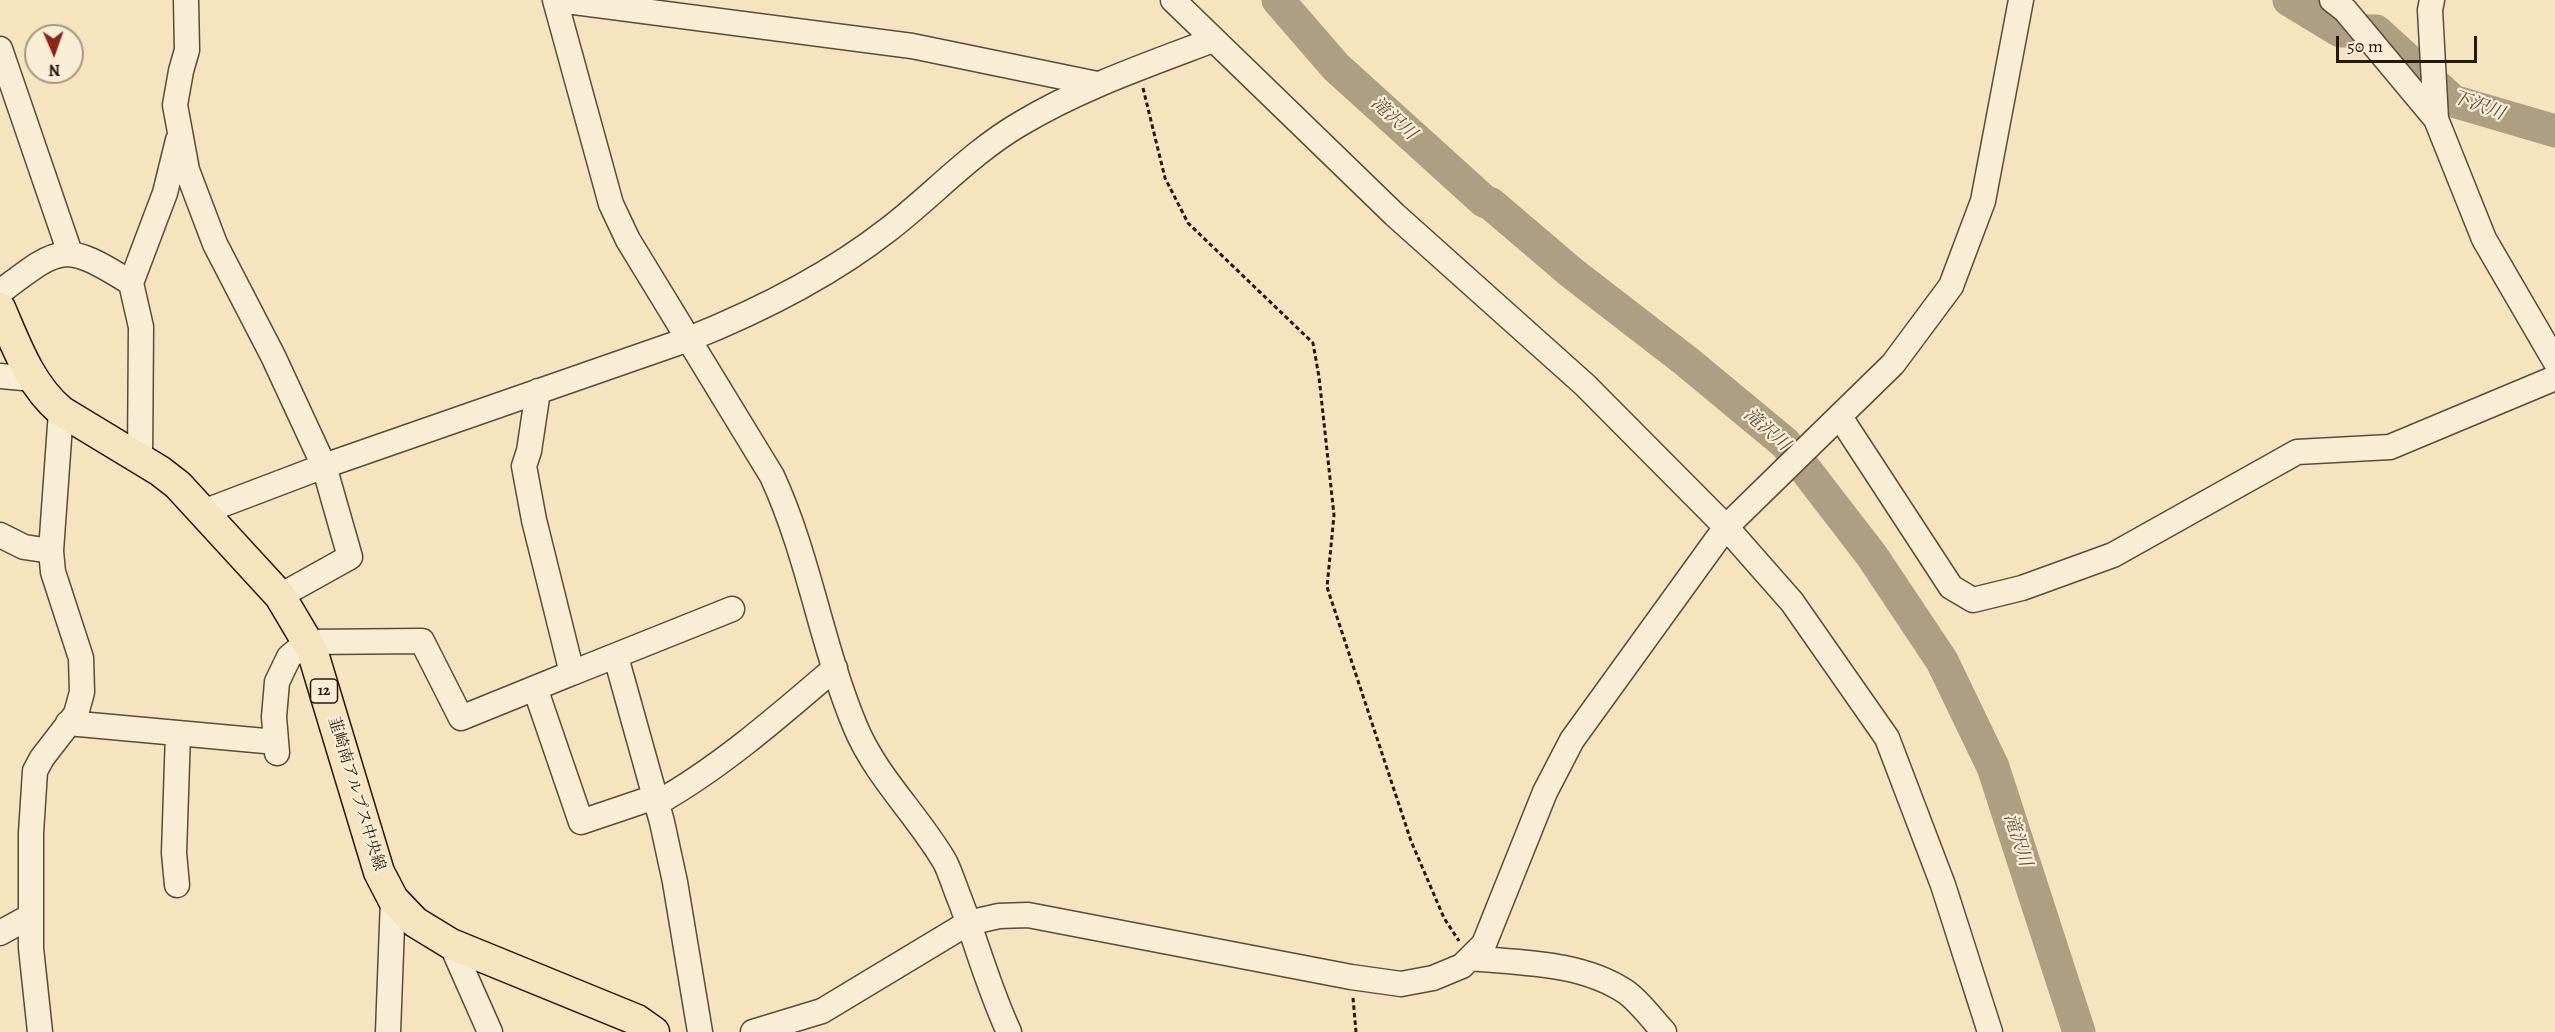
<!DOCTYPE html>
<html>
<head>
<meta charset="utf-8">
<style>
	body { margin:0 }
	#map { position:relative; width:2555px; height:1032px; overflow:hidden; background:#f6e4be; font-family:Alegreya,serif }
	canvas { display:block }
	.north { position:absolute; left:24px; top:24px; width:60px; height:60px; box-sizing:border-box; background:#f9edd5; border:2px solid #a39886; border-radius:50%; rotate:178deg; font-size:16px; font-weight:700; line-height:24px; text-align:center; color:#231910 }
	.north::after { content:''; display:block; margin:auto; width:21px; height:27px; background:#8f2418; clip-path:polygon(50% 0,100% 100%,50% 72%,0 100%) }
	.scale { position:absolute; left:2336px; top:36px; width:141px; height:27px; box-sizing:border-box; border:3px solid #231910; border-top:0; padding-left:8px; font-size:18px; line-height:21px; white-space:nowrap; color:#231910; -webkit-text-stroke:4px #f9edd5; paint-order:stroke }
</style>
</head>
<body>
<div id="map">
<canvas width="2555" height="1032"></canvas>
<div class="north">N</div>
<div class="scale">50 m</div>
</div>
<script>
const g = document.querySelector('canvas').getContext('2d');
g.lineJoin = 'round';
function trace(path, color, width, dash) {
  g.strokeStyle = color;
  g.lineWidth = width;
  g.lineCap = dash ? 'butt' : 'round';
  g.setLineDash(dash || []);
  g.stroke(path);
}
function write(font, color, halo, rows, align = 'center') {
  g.font = font + ' Alegreya,"Noto Serif JP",serif';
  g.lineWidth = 4.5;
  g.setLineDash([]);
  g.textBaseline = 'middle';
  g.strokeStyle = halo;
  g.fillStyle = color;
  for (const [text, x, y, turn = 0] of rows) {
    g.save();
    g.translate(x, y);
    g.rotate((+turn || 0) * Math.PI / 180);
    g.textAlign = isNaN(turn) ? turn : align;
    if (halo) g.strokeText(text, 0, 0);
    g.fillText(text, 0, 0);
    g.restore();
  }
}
const river = new Path2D(`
	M 1278,0 L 1336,67 L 1484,201 L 1491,204 L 1572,273 L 1686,361 L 1785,443 L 1872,556 L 1942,661 L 1993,767 L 2079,1032
	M 2289,0 L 2340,31 L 2376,31 L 2453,101 L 2555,131`);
const path = new Path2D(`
	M 1143,88 L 1165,178 L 1188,223 L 1313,343 L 1319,377 L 1334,515 L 1327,587 L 1411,841 L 1444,918 L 1459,941
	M 1353,998 L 1356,1032`);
const minor = new Path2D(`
	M 186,0 L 187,50 L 181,71 L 175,105 L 187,170 L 215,244 L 273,356 L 324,466 L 350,557 L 280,596
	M 555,0 L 611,204 L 628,240 L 772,476 C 809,556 821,644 855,726 C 876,777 917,814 945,862 C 951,874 955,888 960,900 C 977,944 989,989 1009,1032
	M 559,0 L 912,46 L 1097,84
	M 1173,0 L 1395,215 L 1585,385 L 1726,527 L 1792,602 L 1887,738 L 1943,885 L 1990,1032
	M 2332,0 L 2345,10 L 2436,119 L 2484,239 L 2555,361
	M 2432,0 L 2430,10 L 2436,119
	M 0,49 L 70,253
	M 131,283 L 165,193 L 178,140
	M 0,292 C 61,246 64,241 131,283 L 141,327 L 140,459
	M 0,376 L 34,379
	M 538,391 L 529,451 L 524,466 L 534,520 L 572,673 L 732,609
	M 1840,417 L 1951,587 L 1973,600 L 2022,588 L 2113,555 L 2297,452 L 2390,447 L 2555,378
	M 203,512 L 324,466 L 689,339 C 759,311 829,276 889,229 C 933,195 972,152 1020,124 C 1080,88 1147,65 1213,40
	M 0,535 L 24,547 L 51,551
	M 616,657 L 662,822 L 675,882 L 700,1032
	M 535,688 L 581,822 L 655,797
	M 68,723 L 276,742
	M 277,753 L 274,717 L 277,682 L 289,657 L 307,642 L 422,641 L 461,718 L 572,673
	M 657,803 C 721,767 779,716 835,668
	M 177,885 L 174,853 L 178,733
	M 0,933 L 31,916
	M 451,944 L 490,1032
	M 1470,958 C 1522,963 1581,962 1626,992 C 1640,1002 1652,1019 1664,1032
	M 40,1032 L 31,948 L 31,833 L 35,771 L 42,758 L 76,714 L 82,692 L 81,658 L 53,572 L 51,551 L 61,411
	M 388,1032 L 393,899
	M 753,1032 L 822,1011 L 968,923 L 999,916 L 1028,915 L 1351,977 L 1401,984 L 1433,978 L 1462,966 L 1484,944 L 1545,792 L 1572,740 L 1726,527 L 1893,364 L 1951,286 L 1983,201 L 2021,0`);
const major = new Path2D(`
	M 0,308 C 16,345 30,385 61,411 L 160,471 L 178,485 L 280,596 L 312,650 L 379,872 L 393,899 L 415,922 L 451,944 L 637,1020 L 654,1032`);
const shields = [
	[324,691,27]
];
const shieldNames = [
	["12",324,691]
];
const streetNames = [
	["韮崎南アルプス中央線",356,794,73]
];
const waterNames = [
	["下沢川",2478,106,20],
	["滝沢川",1393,119,42],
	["滝沢川",1766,430,41],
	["滝沢川",2017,840,72]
];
trace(river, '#ae9f83', 33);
trace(minor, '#584c3c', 27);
trace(major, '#231910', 33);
trace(path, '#231910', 3, [4.5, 3]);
trace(minor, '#f9edd5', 24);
trace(major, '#f6e4be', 30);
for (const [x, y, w] of shields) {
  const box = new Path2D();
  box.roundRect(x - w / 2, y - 12, w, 24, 4.5);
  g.fillStyle = '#f9edd5';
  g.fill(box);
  trace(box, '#231910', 1.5);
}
write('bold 15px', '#231910', null, shieldNames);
write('16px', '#231910', '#f9edd5', streetNames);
write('italic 18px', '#5b4f3e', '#f9edd5', waterNames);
</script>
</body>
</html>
